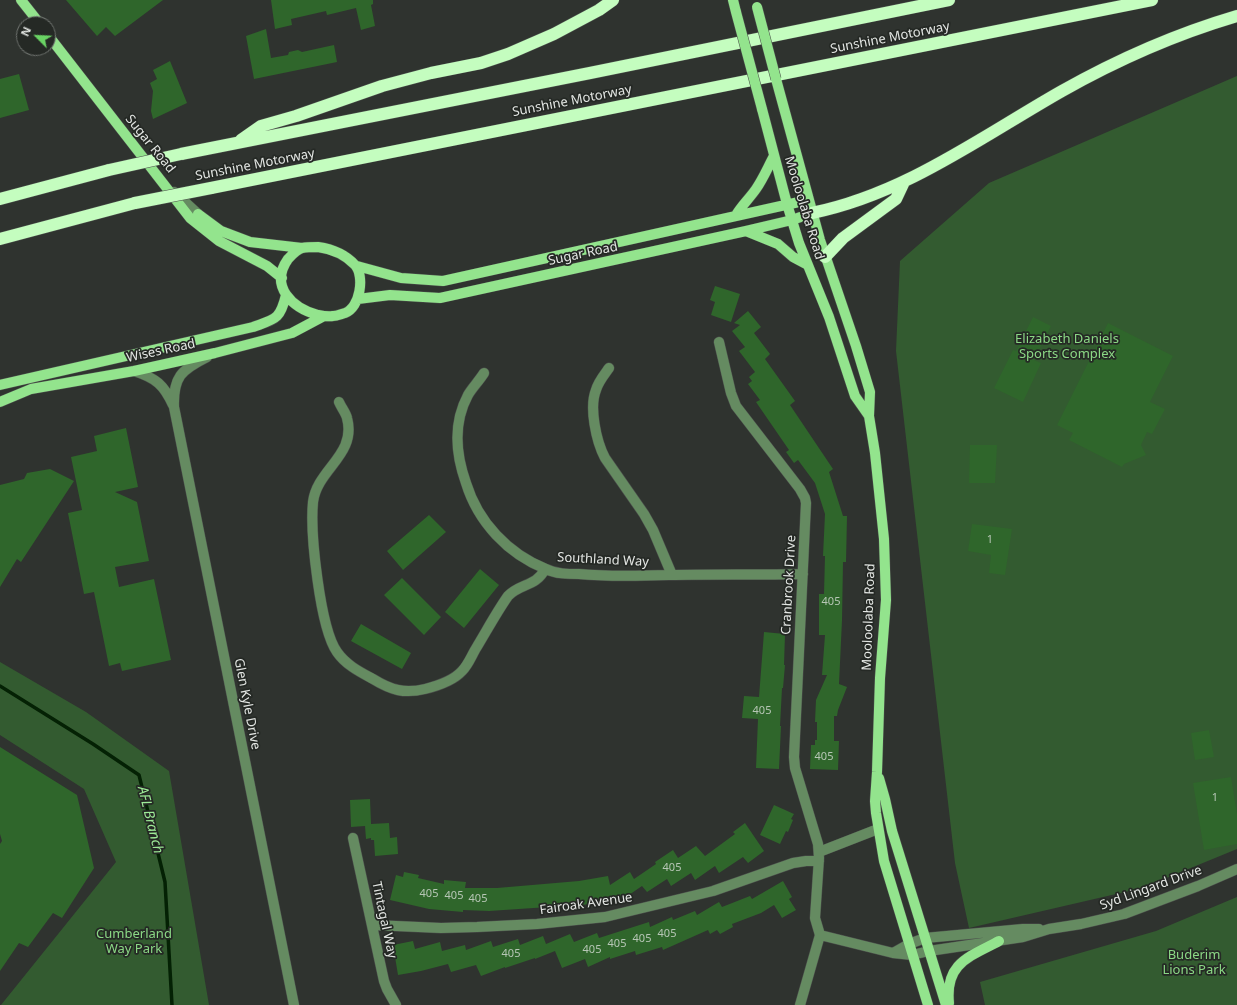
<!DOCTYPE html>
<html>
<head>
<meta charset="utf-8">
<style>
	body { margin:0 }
	#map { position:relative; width:1237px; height:1005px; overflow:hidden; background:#2f332f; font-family:"Noto Sans",sans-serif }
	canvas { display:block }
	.north { position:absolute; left:16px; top:16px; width:40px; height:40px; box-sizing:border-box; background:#252925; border:1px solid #717571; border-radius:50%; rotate:294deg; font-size:11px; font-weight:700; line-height:16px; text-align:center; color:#e3e6e3 }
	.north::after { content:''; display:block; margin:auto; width:14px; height:18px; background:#6ad364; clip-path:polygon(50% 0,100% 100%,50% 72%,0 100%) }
</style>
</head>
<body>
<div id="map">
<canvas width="1237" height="1005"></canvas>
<div class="north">N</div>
</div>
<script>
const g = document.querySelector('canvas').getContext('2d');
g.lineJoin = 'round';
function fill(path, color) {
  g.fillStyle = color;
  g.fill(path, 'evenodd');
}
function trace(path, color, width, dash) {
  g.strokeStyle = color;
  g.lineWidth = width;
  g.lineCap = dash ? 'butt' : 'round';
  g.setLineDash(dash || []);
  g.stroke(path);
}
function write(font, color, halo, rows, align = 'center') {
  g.font = font + ' "Noto Sans",sans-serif';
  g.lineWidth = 3.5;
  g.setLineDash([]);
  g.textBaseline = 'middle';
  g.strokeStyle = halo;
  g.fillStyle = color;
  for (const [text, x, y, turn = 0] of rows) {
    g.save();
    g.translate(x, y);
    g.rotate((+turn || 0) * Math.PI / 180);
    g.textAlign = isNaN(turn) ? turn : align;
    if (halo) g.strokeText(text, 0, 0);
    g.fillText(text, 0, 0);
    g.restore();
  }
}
const green = new Path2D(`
	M 1237,76 L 1237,849 L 1142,888 L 969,928 L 955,863 L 896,351 L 900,261 L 989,183 Z
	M 0,662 L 86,712 L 169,771 L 209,1005 L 1,1005 L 116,862 L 84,789 L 0,735 Z
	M 1237,897 L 1237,1005 L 985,1005 L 980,982 L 1156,931 Z`);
const stream = new Path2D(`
	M 0,686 L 93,744 L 139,775 L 165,882 L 172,1005`);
const building = new Path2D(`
	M 66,0 L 163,0 L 115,36 L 106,27 L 97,36 Z
	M 271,0 L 373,0 L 373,4 L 371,5 L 375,26 L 361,30 L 356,8 L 327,15 L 326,11 L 291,19 L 292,25 L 275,29 Z
	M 266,29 L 271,58 L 288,55 L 289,52 L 298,50 L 302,52 L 334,45 L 337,62 L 254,79 L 246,36 Z
	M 170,61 L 187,103 L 153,119 L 151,111 L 153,91 L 150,83 L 157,79 L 153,70 Z
	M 19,74 L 29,110 L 0,118 L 0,79 Z
	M 715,286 L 740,294 L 731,322 L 711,315 L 715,302 L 710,300 Z
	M 748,311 L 761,327 L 754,333 L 770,354 L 765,359 L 795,401 L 790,405 L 833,469 L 829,472 L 843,516 L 847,516 L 846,562 L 843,562 L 842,620 L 839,684 L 847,687 L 838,710 L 837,716 L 834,716 L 834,741 L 839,741 L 838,770 L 810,769 L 811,745 L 815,745 L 815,740 L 817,740 L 817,722 L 815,722 L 816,700 L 827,675 L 822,675 L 825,635 L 819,635 L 819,594 L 824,594 L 825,556 L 823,556 L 825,514 L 815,483 L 798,460 L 794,463 L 786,452 L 789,450 L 756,402 L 760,400 L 748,384 L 752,381 L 749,377 L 755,372 L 739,351 L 745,347 L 732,331 L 740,325 L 734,323 Z
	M 1033,317 L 1051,326 L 1034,360 L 1041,363 L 1023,402 L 994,388 L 1013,350 L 1016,351 Z
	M 1108,323 L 1173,356 L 1150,402 L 1165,409 L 1152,434 L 1147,432 L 1141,445 L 1146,455 L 1124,464 L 1122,467 L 1069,440 L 1073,433 L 1057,425 Z
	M 126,428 L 138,487 L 115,492 L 137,502 L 149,561 L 115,567 L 119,587 L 154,579 L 171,660 L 122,671 L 120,663 L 109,666 L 94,592 L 84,594 L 68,513 L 82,510 L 71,457 L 97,451 L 94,436 Z
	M 970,445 L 997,445 L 995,483 L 969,483 Z
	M 50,469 L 74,481 L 21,562 L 17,559 L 0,587 L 0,485 L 24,479 L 27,473 Z
	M 429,515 L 446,532 L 403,570 L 387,551 Z
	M 972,524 L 1012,529 L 1005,575 L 989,573 L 991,555 L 968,551 Z
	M 480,569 L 499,585 L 464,628 L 445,612 Z
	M 402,578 L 441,617 L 424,635 L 384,595 Z
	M 361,624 L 411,653 L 402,669 L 351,641 Z
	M 764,632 L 785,634 L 784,665 L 785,665 L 783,688 L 782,688 L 780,726 L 781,726 L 779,769 L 756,768 L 758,719 L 742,718 L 744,696 L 759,697 Z
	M 1209,730 L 1214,757 L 1195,760 L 1191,733 Z
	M 0,747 L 77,795 L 94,868 L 62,918 L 53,913 L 28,947 L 19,943 L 0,971 L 0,844 L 2,841 L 0,834 Z
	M 1231,777 L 1237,814 L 1237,844 L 1204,850 L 1193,783 Z
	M 370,799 L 371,824 L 389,823 L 390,838 L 397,837 L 398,854 L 375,856 L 374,840 L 371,840 L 371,838 L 366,839 L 365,826 L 351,827 L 350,800 Z
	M 774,805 L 794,814 L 791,819 L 793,820 L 788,832 L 786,831 L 780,844 L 760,835 Z
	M 745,823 L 764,851 L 748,863 L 743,857 L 719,873 L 715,866 L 695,880 L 691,873 L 671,886 L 667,879 L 647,892 L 642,886 L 623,899 L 593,904 L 489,911 L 463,910 L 463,912 L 429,909 L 390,900 L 396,875 L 403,877 L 404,872 L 419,875 L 418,878 L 444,884 L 444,880 L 466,882 L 465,888 L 497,888 L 579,881 L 608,876 L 610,885 L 630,872 L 634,879 L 656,864 L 655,862 L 673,850 L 678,858 L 696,846 L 705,856 L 735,834 L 733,832 Z
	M 783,881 L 792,897 L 789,899 L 796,910 L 782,918 L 774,905 L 761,913 L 732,924 L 733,927 L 720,934 L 717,930 L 710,934 L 708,930 L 663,950 L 662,947 L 636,955 L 635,951 L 610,959 L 610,957 L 588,967 L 585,959 L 562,968 L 555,951 L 535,959 L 535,958 L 505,968 L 505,967 L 481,976 L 476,965 L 451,972 L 448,964 L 421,971 L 398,975 L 393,945 L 413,941 L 415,949 L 440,942 L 442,951 L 465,945 L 466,950 L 491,941 L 493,947 L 518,939 L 520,945 L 543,936 L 546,944 L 570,934 L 574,942 L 597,933 L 599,938 L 649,922 L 650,927 L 672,917 L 673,920 L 695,911 L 697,915 L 719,902 L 722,907 L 750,896 L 752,899 Z`);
const minor = new Path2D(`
	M 174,192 L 198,214
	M 719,342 L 731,393 L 736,406 L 800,489 L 805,498 L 806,503 L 794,757 L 795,768 L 818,844 L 819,858 L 815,918 L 820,935 L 800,1005
	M 207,357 C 181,370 173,377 174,407 L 294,1005
	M 609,368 C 604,375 598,382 596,390 C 589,407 596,441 605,458 L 644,514 L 653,530 L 672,575
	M 134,371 C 156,378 164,385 173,405
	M 484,373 C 479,381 472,388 468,395 C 453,423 456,455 466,483 C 478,522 508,554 546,569 C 556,574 568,574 579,574 C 609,577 639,576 669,575 C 714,574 758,575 803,574
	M 339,402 C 341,407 346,413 347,418 C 357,455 317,469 313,502 C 310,533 320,628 337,652 C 346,665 360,672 373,679 C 391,690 404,694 425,689 C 437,686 453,681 462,671 C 468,665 471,657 475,650 C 486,632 496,613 508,596 C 520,583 536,587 545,569
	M 353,838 L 384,981 L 387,989 L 396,1005
	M 819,852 L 878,829
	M 373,925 L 441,928 L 477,927 L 537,924 L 605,917 L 713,891 L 793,863 L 806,861 L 819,861
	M 820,935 L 893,953 L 912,955 L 929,951 L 1023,937 L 1049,929 L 1081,924 L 1124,914 L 1198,886 L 1237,869
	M 893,953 L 909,944 L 925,938 L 1023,929 L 1039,929`);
const major = new Path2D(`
	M 21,0 L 40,24
	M 733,0 L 736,12
	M 48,35 L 190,218 L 219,241 L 267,266 L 282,278
	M 776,79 L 820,240 L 856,346 L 870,392 L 869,416 L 875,453 L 884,539 L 886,600 L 880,678 L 877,772 L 875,801 L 876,813 L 884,861 L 928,1005
	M 762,109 L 787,204 L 799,243 L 829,317 L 855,396 L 869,416
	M 198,214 L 221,231 L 250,242 L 302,248
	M 736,215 C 742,205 749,199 756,189 C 763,179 768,167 774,156
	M 746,231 L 778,244 L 793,257 L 808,265
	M 318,247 C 332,249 345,254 355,265 C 365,276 360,308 345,313 C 341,314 337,316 333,316 C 328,317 323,316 318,315 C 292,308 269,286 288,259 C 292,255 296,250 302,248 C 307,247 313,247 318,247 Z
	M 357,266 L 401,278 L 443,281 L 808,200
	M 358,299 L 390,295 L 440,298 L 746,231 L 792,220 L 812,213
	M 0,385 L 253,327 C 275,319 280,320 286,295
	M 0,402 L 31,389 L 134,371 L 215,353 L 292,333 L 324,316
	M 879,778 L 885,799 L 892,831 L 946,1005
	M 949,1003 C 945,963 969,957 999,941`);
const highway = new Path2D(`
	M 241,140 L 261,126 L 296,116 L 382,86 L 431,73 L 481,63 L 508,54 L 554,34 L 599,10 L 613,0
	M 181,154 L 590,73 L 949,0
	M 211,188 L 1152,0
	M 0,199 L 109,170
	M 812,213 C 905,194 981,137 1062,91 C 1117,60 1176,34 1237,16
	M 0,239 L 135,203
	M 825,257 L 843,238 L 896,199 L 904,182`);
const majorBridge = new Path2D(`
	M 757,7 L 776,79
	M 736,12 L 762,109`);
const highwayBridge = new Path2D(`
	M 109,170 L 181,154
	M 135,203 L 211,188`);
const numberNames = [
	["1",990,540],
	["405",831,602],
	["405",762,711],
	["405",824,757],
	["1",1215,798],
	["405",672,868],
	["405",429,894],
	["405",454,896],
	["405",478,899],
	["405",667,934],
	["405",642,939],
	["405",617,944],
	["405",592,950],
	["405",511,954]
];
const streetNames = [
	["Sunshine Motorway",890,38,-11],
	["Sunshine Motorway",572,101,-11],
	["Sugar Road",150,144,51],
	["Sunshine Motorway",255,165,-11],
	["Mooloolaba Road",804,208,73],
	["Sugar Road",583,254,-12],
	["Wises Road",161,351,-12],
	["Southland Way",603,560,3],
	["Cranbrook Drive",789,585,-87],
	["Mooloolaba Road",869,617,-88],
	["Glen Kyle Drive",247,704,79],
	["Syd Lingard Drive",1151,888,-20],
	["Fairoak Avenue",586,904,-8],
	["Tintagal Way",384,920,78]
];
const parkNames = [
	["Elizabeth Daniels",1067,339],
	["Sports Complex",1067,354],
	["Cumberland",134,934],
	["Way Park",134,949],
	["Buderim",1194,955],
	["Lions Park",1194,970]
];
const waterNames = [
	["AFL Branch",150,820,76]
];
fill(green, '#335b30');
trace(stream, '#042104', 3.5);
fill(building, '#2f662b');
trace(minor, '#4c504c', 11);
trace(major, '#4c504c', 11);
trace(highway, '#4c504c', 13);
trace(minor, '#658b61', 10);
trace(major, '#93e48d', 10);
trace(highway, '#c4fdbf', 12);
trace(majorBridge, '#4c504c', 11, []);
trace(highwayBridge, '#4c504c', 13, []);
trace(majorBridge, '#93e48d', 10);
trace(highwayBridge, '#c4fdbf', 12);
write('11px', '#b6c6b5', null, numberNames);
write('13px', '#e3e6e3', '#252925', streetNames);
write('13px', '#8bd885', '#252925', parkNames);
write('italic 14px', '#9deb97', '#252925', waterNames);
</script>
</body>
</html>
